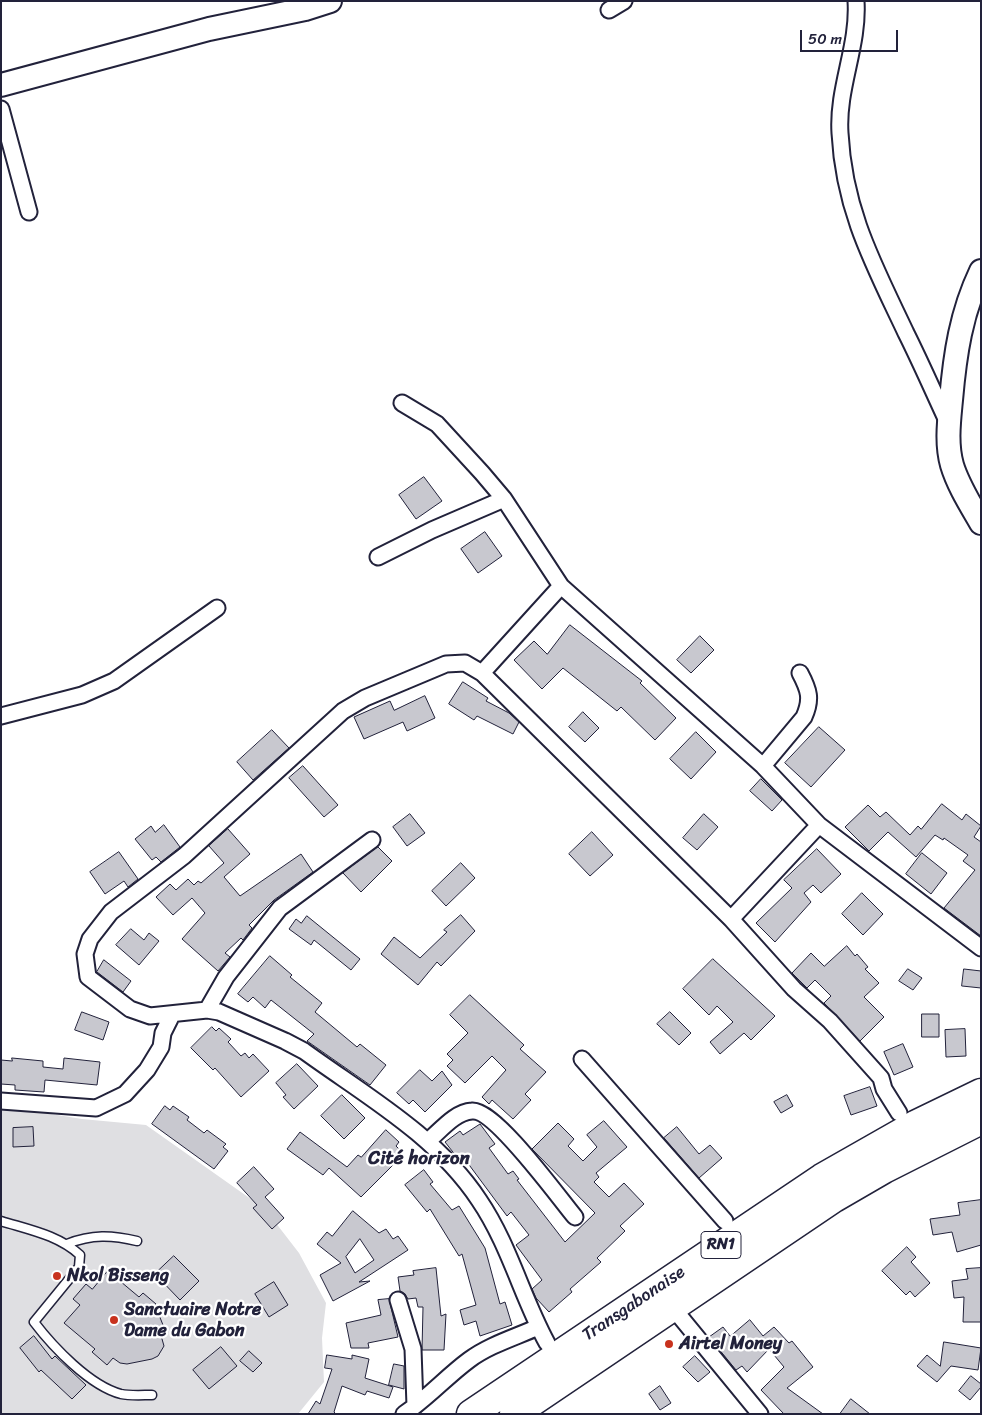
<!DOCTYPE html>
<html>
<head>
<meta charset="utf-8">
<style>
	body { margin:0 }
	#map { position:relative; width:982px; height:1415px; overflow:hidden; background:#fff; font-family:Sriracha,sans-serif }
	canvas { display:block }
	.frame { position:absolute; inset:0; border:2px solid #22223b; pointer-events:none }
	.scale { position:absolute; left:800px; top:30px; width:98px; height:22px; box-sizing:border-box; border:2px solid #22223b; border-top:0; padding-left:6px; font-size:15px; line-height:18px; white-space:nowrap; color:#22223b; -webkit-text-stroke:4px #fff; paint-order:stroke }
</style>
</head>
<body>
<div id="map">
<canvas width="982" height="1415"></canvas>
<div class="frame"></div>
<div class="scale">50 m</div>
</div>
<script>
const g = document.querySelector('canvas').getContext('2d');
g.lineJoin = 'round';
function fill(path, color) {
  g.fillStyle = color;
  g.fill(path, 'evenodd');
}
function trace(path, color, width, dash) {
  g.strokeStyle = color;
  g.lineWidth = width;
  g.lineCap = dash ? 'butt' : 'round';
  g.setLineDash(dash || []);
  g.stroke(path);
}
function write(font, color, halo, rows, align = 'center') {
  g.font = font + ' Sriracha,sans-serif';
  g.lineWidth = 4.5;
  g.setLineDash([]);
  g.textBaseline = 'middle';
  g.strokeStyle = halo;
  g.fillStyle = color;
  for (const [text, x, y, turn = 0] of rows) {
    g.save();
    g.translate(x, y);
    g.rotate((+turn || 0) * Math.PI / 180);
    g.textAlign = isNaN(turn) ? turn : align;
    if (halo) g.strokeText(text, 0, 0);
    g.fillText(text, 0, 0);
    g.restore();
  }
}
const green = new Path2D(`
	M 8,1107 L 82,1119 L 146,1125 L 265,1209 L 299,1253 L 326,1303 L 322,1338 L 324,1382 L 298,1414 L 1,1414 L 1,1108 Z`);
const building = new Path2D(`
	M 424,477 L 442,501 L 416,519 L 399,495 Z
	M 485,532 L 502,556 L 478,573 L 461,549 Z
	M 570,625 L 642,681 L 640,683 L 676,718 L 655,740 L 621,707 L 617,711 L 563,668 L 542,689 L 514,660 L 534,641 L 547,654 Z
	M 700,636 L 714,650 L 691,673 L 677,660 Z
	M 463,682 L 488,698 L 486,701 L 509,713 L 519,722 L 513,734 L 477,716 L 474,720 L 449,704 Z
	M 425,696 L 435,718 L 407,731 L 403,722 L 364,739 L 354,717 L 390,701 L 394,710 Z
	M 583,712 L 599,728 L 585,742 L 569,727 Z
	M 819,727 L 845,750 L 811,787 L 785,763 Z
	M 272,730 L 289,748 L 253,780 L 237,762 Z
	M 696,732 L 716,752 L 691,779 L 670,759 Z
	M 303,766 L 338,805 L 324,817 L 289,778 Z
	M 761,779 L 782,800 L 772,811 L 750,791 Z
	M 942,804 L 962,820 L 966,814 L 981,826 L 974,837 L 981,842 L 981,936 L 944,908 L 975,870 L 963,861 L 968,855 L 944,838 L 943,840 L 935,835 L 916,857 L 888,832 L 869,851 L 845,827 L 868,805 L 880,817 L 886,812 L 910,835 L 918,826 L 921,829 Z
	M 410,814 L 425,833 L 407,846 L 393,827 Z
	M 704,814 L 718,827 L 697,850 L 683,838 Z
	M 164,825 L 180,847 L 161,862 L 156,857 L 152,860 L 135,839 L 151,826 L 155,832 Z
	M 228,829 L 250,854 L 224,877 L 240,896 L 301,854 L 313,872 L 274,900 L 249,925 L 252,928 L 243,940 L 241,938 L 225,953 L 230,957 L 218,971 L 182,939 L 205,913 L 192,898 L 173,915 L 156,897 L 170,884 L 176,890 L 188,879 L 194,885 L 198,881 L 201,883 L 224,863 L 209,846 Z
	M 592,832 L 613,855 L 590,876 L 569,854 Z
	M 378,847 L 392,861 L 361,892 L 343,873 Z
	M 817,849 L 841,874 L 821,893 L 813,885 L 804,893 L 811,902 L 775,942 L 756,923 L 792,888 L 784,880 Z
	M 119,852 L 138,879 L 128,887 L 124,881 L 105,894 L 90,872 Z
	M 922,853 L 947,873 L 931,894 L 906,874 Z
	M 461,863 L 475,878 L 446,906 L 432,891 Z
	M 862,893 L 883,914 L 863,935 L 842,914 Z
	M 461,915 L 475,931 L 441,966 L 437,962 L 418,985 L 381,954 L 394,937 L 420,958 L 447,932 L 444,930 Z
	M 307,916 L 360,959 L 351,970 L 314,940 L 311,945 L 289,929 L 296,919 L 301,923 Z
	M 131,929 L 144,940 L 149,933 L 159,941 L 139,965 L 116,945 Z
	M 847,946 L 855,956 L 857,954 L 868,967 L 865,969 L 879,983 L 864,997 L 884,1017 L 860,1041 L 824,1003 L 831,996 L 815,980 L 807,988 L 792,973 L 811,953 L 824,966 Z
	M 270,956 L 292,975 L 290,977 L 322,1003 L 315,1012 L 357,1047 L 360,1044 L 386,1065 L 370,1085 L 307,1041 L 314,1034 L 271,1000 L 265,1008 L 253,997 L 248,1002 L 238,994 Z
	M 713,959 L 775,1016 L 751,1040 L 744,1033 L 720,1054 L 710,1042 L 733,1022 L 717,1006 L 709,1015 L 683,989 Z
	M 104,960 L 131,981 L 123,992 L 97,972 Z
	M 908,969 L 922,978 L 913,990 L 899,981 Z
	M 964,969 L 981,971 L 981,988 L 962,986 Z
	M 470,995 L 524,1045 L 520,1049 L 546,1072 L 525,1094 L 531,1100 L 513,1119 L 492,1100 L 489,1104 L 482,1097 L 506,1070 L 492,1056 L 465,1083 L 447,1066 L 453,1060 L 447,1054 L 468,1033 L 450,1015 Z
	M 82,1012 L 109,1022 L 103,1040 L 75,1030 Z
	M 670,1012 L 691,1033 L 679,1045 L 657,1024 Z
	M 922,1014 L 939,1014 L 939,1037 L 922,1037 Z
	M 212,1027 L 216,1031 L 219,1028 L 231,1039 L 228,1042 L 241,1056 L 245,1053 L 249,1058 L 253,1054 L 269,1071 L 241,1097 L 215,1068 L 213,1070 L 191,1048 Z
	M 965,1029 L 966,1056 L 946,1057 L 945,1030 Z
	M 903,1044 L 913,1067 L 894,1075 L 884,1052 Z
	M 12,1058 L 43,1061 L 43,1067 L 63,1069 L 64,1058 L 100,1062 L 97,1085 L 45,1080 L 44,1092 L 15,1090 L 15,1085 L 1,1084 L 1,1060 L 12,1061 Z
	M 297,1064 L 318,1086 L 294,1109 L 283,1097 L 286,1095 L 276,1083 Z
	M 420,1070 L 432,1081 L 442,1071 L 452,1085 L 425,1112 L 413,1100 L 409,1104 L 397,1093 Z
	M 870,1087 L 877,1106 L 851,1115 L 844,1096 Z
	M 342,1095 L 365,1118 L 344,1139 L 321,1116 Z
	M 787,1095 L 793,1106 L 781,1113 L 774,1102 Z
	M 165,1106 L 170,1110 L 173,1106 L 189,1117 L 187,1120 L 204,1133 L 207,1130 L 226,1144 L 223,1147 L 228,1151 L 214,1169 L 152,1124 Z
	M 604,1121 L 627,1147 L 596,1173 L 599,1177 L 594,1182 L 609,1197 L 624,1183 L 644,1204 L 620,1226 L 625,1231 L 597,1258 L 601,1262 L 570,1289 L 572,1292 L 549,1312 L 536,1298 L 532,1289 L 542,1280 L 516,1245 L 529,1235 L 511,1212 L 507,1216 L 464,1158 L 460,1161 L 445,1142 L 460,1131 L 463,1135 L 480,1124 L 495,1144 L 489,1148 L 508,1174 L 513,1171 L 519,1179 L 517,1180 L 565,1242 L 595,1213 L 532,1149 L 558,1123 L 574,1139 L 568,1146 L 583,1161 L 597,1147 L 587,1135 Z
	M 33,1127 L 34,1146 L 13,1147 L 13,1128 Z
	M 677,1127 L 699,1154 L 710,1145 L 722,1158 L 699,1178 L 664,1138 Z
	M 386,1130 L 399,1142 L 396,1146 L 404,1154 L 361,1197 L 329,1168 L 323,1175 L 287,1149 L 300,1132 L 347,1167 L 358,1155 L 361,1157 Z
	M 254,1167 L 274,1189 L 265,1197 L 284,1218 L 272,1229 L 253,1208 L 257,1205 L 237,1183 Z
	M 424,1170 L 433,1182 L 430,1184 L 452,1210 L 459,1206 L 485,1248 L 500,1304 L 505,1302 L 512,1325 L 480,1336 L 476,1321 L 464,1325 L 460,1310 L 476,1305 L 462,1254 L 459,1256 L 430,1209 L 427,1212 L 405,1185 Z
	M 981,1200 L 981,1245 L 957,1252 L 952,1232 L 933,1235 L 930,1219 L 960,1215 L 958,1203 Z
	M 353,1211 L 379,1233 L 386,1229 L 393,1239 L 398,1236 L 408,1250 L 359,1282 L 370,1281 L 333,1301 L 320,1275 L 341,1263 L 317,1244 L 327,1232 L 332,1236 ZM 360,1239 L 374,1260 L 355,1273 L 346,1257 Z
	M 907,1247 L 916,1257 L 911,1262 L 930,1283 L 915,1297 L 910,1291 L 906,1295 L 882,1271 Z
	M 174,1256 L 199,1281 L 180,1300 L 155,1274 Z
	M 436,1268 L 441,1316 L 446,1314 L 444,1350 L 422,1350 L 423,1307 L 418,1307 L 416,1298 L 408,1299 L 405,1294 L 400,1291 L 398,1277 L 414,1275 L 413,1271 Z
	M 981,1268 L 981,1322 L 963,1322 L 964,1297 L 954,1298 L 952,1281 L 968,1279 L 966,1269 Z
	M 108,1271 L 139,1297 L 143,1293 L 156,1304 L 155,1305 L 163,1325 L 160,1332 L 164,1346 L 158,1356 L 152,1359 L 127,1364 L 120,1363 L 113,1358 L 107,1365 L 92,1352 L 95,1349 L 64,1323 L 80,1305 L 73,1299 L 86,1284 L 92,1289 Z
	M 274,1282 L 288,1305 L 269,1317 L 255,1294 Z
	M 389,1299 L 398,1337 L 368,1343 L 369,1348 L 351,1348 L 346,1323 L 381,1315 L 378,1300 Z
	M 750,1320 L 763,1336 L 774,1327 L 789,1343 L 792,1341 L 813,1367 L 787,1388 L 823,1414 L 784,1414 L 761,1390 L 784,1367 L 769,1349 L 747,1372 L 742,1366 L 736,1370 L 709,1337 L 723,1327 L 730,1336 Z
	M 34,1336 L 52,1359 L 55,1356 L 86,1385 L 72,1399 L 41,1370 L 39,1372 L 20,1348 Z
	M 944,1342 L 981,1348 L 978,1370 L 951,1366 L 937,1382 L 917,1366 L 927,1355 L 940,1366 Z
	M 221,1347 L 237,1366 L 209,1389 L 193,1370 Z
	M 249,1351 L 262,1363 L 253,1372 L 240,1361 Z
	M 327,1355 L 352,1359 L 352,1355 L 369,1359 L 365,1378 L 393,1387 L 389,1398 L 367,1391 L 365,1395 L 342,1386 L 334,1412 L 336,1414 L 308,1414 L 316,1401 L 320,1404 L 332,1369 L 325,1368 Z
	M 695,1356 L 710,1372 L 698,1382 L 683,1367 Z
	M 394,1364 L 404,1366 L 404,1389 L 389,1385 Z
	M 971,1376 L 981,1384 L 981,1387 L 970,1400 L 959,1391 Z
	M 660,1386 L 671,1403 L 660,1410 L 649,1394 Z
	M 851,1399 L 870,1414 L 840,1414 Z`);
const lane = new Path2D(`
	M 1,1221 C 30,1230 58,1235 80,1255 L 79,1267 L 34,1322 C 53,1347 90,1386 121,1394 C 130,1396 143,1395 152,1395
	M 67,1244 C 92,1234 112,1235 137,1241`);
const street = new Path2D(`
	M 856,1 C 859,46 837,88 840,133 C 844,211 874,265 906,333 C 921,363 934,393 948,423
	M 609,10 L 624,1
	M 1,109 L 29,212
	M 402,403 L 437,424 L 482,473 L 504,499 L 561,586 L 763,766 L 819,825 L 981,948
	M 378,557 L 432,530 L 504,499
	M 482,673 L 561,586
	M 1,716 L 82,695 L 114,681 L 217,608
	M 763,766 L 804,717 C 812,699 809,690 800,673
	M 731,919 L 819,825
	M 207,1010 L 226,977 L 280,908 L 372,840
	M 582,1059 L 725,1221
	M 1,1101 L 96,1108 L 125,1094 L 147,1070 L 161,1047 L 163,1033 L 172,1015
	M 428,1141 C 441,1130 455,1112 472,1111 C 495,1109 559,1198 575,1217
	M 398,1300 L 413,1349 L 415,1406
	M 673,1308 L 760,1414
	M 547,1343 C 522,1297 509,1244 479,1200 C 436,1135 366,1096 304,1051 L 285,1041 L 219,1012 L 207,1010 L 150,1016 L 130,1009 L 88,977 L 85,954 L 90,939 L 111,912 L 184,856 L 343,711 L 365,698 L 446,664 L 465,663 L 482,673 L 731,919 L 794,989 L 830,1021 L 881,1078 L 884,1089 L 899,1113
	M 404,1414 C 429,1397 446,1377 469,1360 C 489,1345 516,1337 538,1327`);
const secondary = new Path2D(`
	M 1,85 L 209,29 L 305,9 L 330,1
	M 981,271 C 961,313 955,354 951,400 C 949,421 946,444 952,465 C 958,485 970,504 981,523`);
const highway = new Path2D(`
	M 471,1414 L 822,1178 L 917,1124 L 981,1093
	M 514,1414 L 834,1198 L 884,1169 L 981,1120`);
const markers = [
	[57,1276,5,"#c8321e"],
	[114,1320,5,"#c8321e"],
	[669,1344,5,"#c8321e"]
];
const shields = [
	[721,1245,40]
];
const shieldNames = [
	["RN1",721,1245]
];
const poiNames = [
	["Nkol Bisseng",67,1276],
	["Sanctuaire Notre",124,1310],
	["Dame du Gabon",124,1331],
	["Airtel Money",679,1344]
];
const streetNames = [
	["Transgabonaise",634,1304,-34]
];
const neighbourhoodNames = [
	["Cité horizon",419,1159]
];
fill(green, '#dfdfe2');
fill(building, '#c8c8cf');
trace(building, '#22223b', 1);
trace(lane, '#22223b', 11);
trace(street, '#22223b', 19);
trace(secondary, '#22223b', 26);
trace(highway, '#22223b', 31);
trace(lane, '#fff', 8);
trace(street, '#fff', 15);
trace(secondary, '#fff', 22);
trace(highway, '#fff', 28);
for (const [x, y, r, color] of markers) {
  const dot = new Path2D();
  dot.arc(x, y, r, 0, 2 * Math.PI);
  g.fillStyle = color;
  g.fill(dot);
  trace(dot, '#fff', 2);
}
for (const [x, y, w] of shields) {
  const box = new Path2D();
  box.roundRect(x - w / 2, y - 13.5, w, 27, 4);
  g.fillStyle = '#fff';
  g.fill(box);
  trace(box, '#22223b', 1);
}
write('bold 16px', '#22223b', null, shieldNames);
write('bold 18px', '#22223b', '#fff', poiNames, 'left');
write('18px', '#22223b', '#fff', streetNames);
write('bold 19px', '#22223b', '#fff', neighbourhoodNames);
</script>
</body>
</html>
